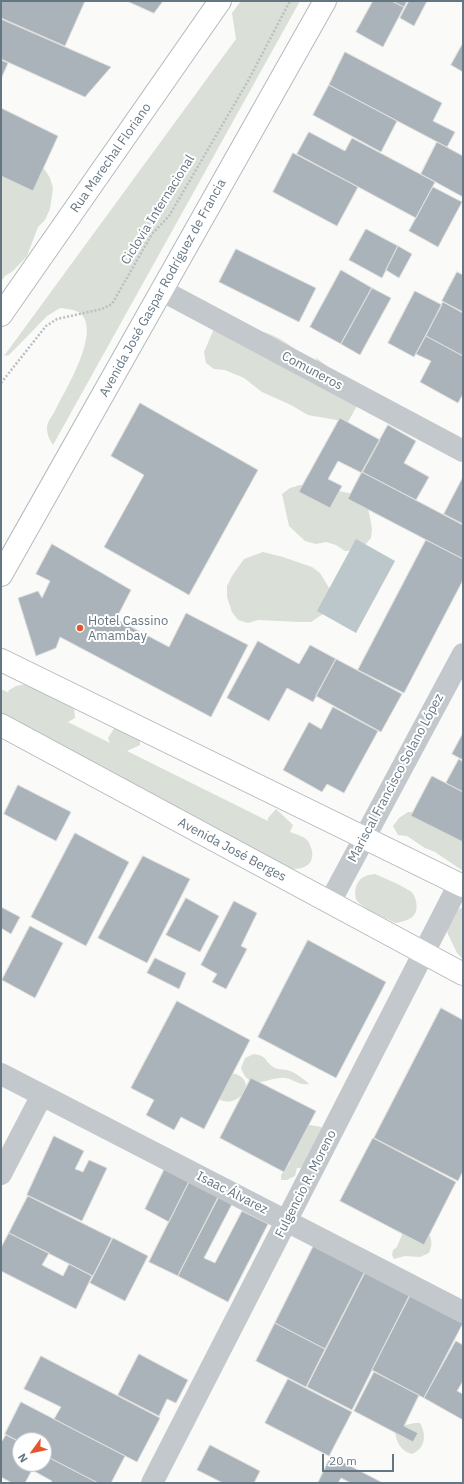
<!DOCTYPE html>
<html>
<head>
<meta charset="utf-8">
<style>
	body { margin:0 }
	#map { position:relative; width:464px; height:1484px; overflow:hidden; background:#fafaf8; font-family:"IBM Plex Sans",sans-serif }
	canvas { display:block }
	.frame { position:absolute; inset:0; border:2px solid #657683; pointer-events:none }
	.north { position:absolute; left:12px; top:1432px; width:40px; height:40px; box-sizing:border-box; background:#fff; border:1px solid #c1c8cd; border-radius:50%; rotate:237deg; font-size:11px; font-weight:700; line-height:16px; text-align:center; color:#657683 }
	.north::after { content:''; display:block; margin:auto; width:14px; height:18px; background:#e4572e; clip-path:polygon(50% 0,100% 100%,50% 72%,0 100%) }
	.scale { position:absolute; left:322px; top:1454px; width:72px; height:18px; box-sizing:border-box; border:2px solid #657683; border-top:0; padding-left:5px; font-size:12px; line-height:14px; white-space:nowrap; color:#657683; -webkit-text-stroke:3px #fff; paint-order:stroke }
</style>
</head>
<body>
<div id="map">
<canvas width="464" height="1484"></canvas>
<div class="frame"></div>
<div class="north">N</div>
<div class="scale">20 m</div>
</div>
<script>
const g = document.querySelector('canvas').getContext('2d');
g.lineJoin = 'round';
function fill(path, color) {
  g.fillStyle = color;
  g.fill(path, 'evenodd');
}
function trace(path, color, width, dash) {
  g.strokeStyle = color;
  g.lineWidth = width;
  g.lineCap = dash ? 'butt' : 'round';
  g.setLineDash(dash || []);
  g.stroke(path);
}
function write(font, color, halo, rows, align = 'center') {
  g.font = font + ' "IBM Plex Sans",sans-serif';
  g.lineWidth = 4;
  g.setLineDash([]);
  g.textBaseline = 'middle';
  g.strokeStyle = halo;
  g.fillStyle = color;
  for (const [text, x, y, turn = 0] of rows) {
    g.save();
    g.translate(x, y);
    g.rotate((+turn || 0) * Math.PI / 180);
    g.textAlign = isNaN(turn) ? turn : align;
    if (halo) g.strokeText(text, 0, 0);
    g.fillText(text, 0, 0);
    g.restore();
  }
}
const green = new Path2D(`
	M 241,1 L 300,1 L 53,445 C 49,439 47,435 47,428 C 47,422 52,416 55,411 C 65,390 98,338 83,316 C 78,309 67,309 60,308 L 47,316 L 9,355 L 4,356 L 236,39 L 232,13 Z
	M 1,140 L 30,156 L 45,170 L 50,178 L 53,188 L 50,209 L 45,220 L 38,227 L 27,256 L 13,271 L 5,276 L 1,281 Z
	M 221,324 C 237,327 256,328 272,335 C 290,343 306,358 322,370 L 315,357 L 362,393 L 358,404 L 348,422 L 308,415 L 291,405 L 262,392 L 244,378 L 225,370 L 214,369 L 206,363 L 204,352 L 213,331 Z
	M 300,485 L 311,485 L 353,494 L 368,508 L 372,528 L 371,538 L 364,546 L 355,550 L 345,551 L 336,545 L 326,542 L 316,544 L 305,541 L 289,526 L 282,494 L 290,488 Z
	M 263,552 L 283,557 L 312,567 L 320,573 L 331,591 L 329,610 L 311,622 L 300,622 L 258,620 L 248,623 L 238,620 L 232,612 L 227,597 L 227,586 L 232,576 L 244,559 Z
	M 26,684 L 74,707 L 75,718 L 68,722 L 110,743 L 108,738 L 119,721 L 140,734 L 140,745 L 127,751 L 268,821 L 268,818 L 276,809 L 293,825 L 290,832 C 295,834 303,836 307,840 C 310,843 311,848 312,851 C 314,865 304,869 292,869 L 1,717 L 1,689 L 9,693 L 8,691 L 16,686 Z
	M 408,812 L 419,812 L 463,837 L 463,871 L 435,852 L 425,848 L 407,836 L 398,835 L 393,826 L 399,818 Z
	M 375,874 C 386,879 399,884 410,891 C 413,893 415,897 416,901 C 419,917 410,920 396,923 C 387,919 360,908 356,899 C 355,896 355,890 356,887 C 359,877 366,875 375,874 Z
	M 463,907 L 463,959 L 457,953 L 447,932 L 453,912 Z
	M 254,1054 C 267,1056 264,1060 272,1066 C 276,1070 282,1069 287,1070 C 295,1072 304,1079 309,1084 C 299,1086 294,1079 285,1078 C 269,1076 250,1094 241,1068 L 245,1058 Z
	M 231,1073 C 263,1078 236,1114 216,1097 Z
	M 310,1125 L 321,1127 L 326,1135 L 301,1168 L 297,1168 L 295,1176 L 287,1180 L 281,1180 L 281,1175 L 290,1163 L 289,1158 L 305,1126 Z
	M 426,1229 C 432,1238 433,1243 429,1253 L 420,1257 L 405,1256 L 394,1259 L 392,1255 L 393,1250 L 397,1247 L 403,1232 Z
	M 415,1423 L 420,1423 C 427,1435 425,1449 412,1454 C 401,1452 395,1440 395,1430 L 405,1425 Z`);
const water = new Path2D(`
	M 356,539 L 395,561 L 356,633 L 317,611 Z`);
const building = new Path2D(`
	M 1,1 L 85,1 L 65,46 L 1,18 Z
	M 127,1 L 163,1 L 154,13 Z
	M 373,1 L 392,1 L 404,7 L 383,47 L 356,32 Z
	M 392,1 L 407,1 L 404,7 Z
	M 409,1 L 427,1 L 414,26 L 400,18 Z
	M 1,19 L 111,67 L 85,97 L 1,59 Z
	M 463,43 L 463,72 L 451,65 Z
	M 345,52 L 442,103 L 433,121 L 455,132 L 447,147 L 329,85 Z
	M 1,60 L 8,63 L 1,79 Z
	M 329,85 L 397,121 L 381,152 L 313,115 Z
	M 1,108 L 58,136 L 33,191 L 1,176 Z
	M 309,132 L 345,151 L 352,138 L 435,182 L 416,218 L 297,154 Z
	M 437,142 L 463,156 L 463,197 L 421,174 Z
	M 293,153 L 358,187 L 337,226 L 273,192 Z
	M 433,187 L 462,202 L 438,247 L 409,231 Z
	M 366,229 L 398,246 L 382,278 L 349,260 Z
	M 398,246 L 412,254 L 399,278 L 386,270 Z
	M 236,249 L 316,288 L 299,322 L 219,282 Z
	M 341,270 L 372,288 L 341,344 L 310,327 Z
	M 457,272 L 463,275 L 463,312 L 442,301 Z
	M 372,288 L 391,298 L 360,355 L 341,344 Z
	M 415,291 L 442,305 L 414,357 L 388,343 Z
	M 443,302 L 463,313 L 463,356 L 426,336 Z
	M 426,336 L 463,356 L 463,394 L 458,403 L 420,382 L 431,361 L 416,354 Z
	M 140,403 L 258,470 L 189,595 L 104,547 L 144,475 L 111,456 Z
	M 340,418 L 380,440 L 362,473 L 338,461 L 328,479 L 342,486 L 330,508 L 299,492 Z
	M 388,425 L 416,441 L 404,463 L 429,477 L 416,500 L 362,472 Z
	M 362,472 L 463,525 L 463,559 L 348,499 Z
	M 463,477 L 463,524 L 444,514 Z
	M 426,540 L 463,559 L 463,580 L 404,693 L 358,670 Z
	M 52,544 L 131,590 L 116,619 L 169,647 L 186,613 L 248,645 L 211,717 L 60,637 L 56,648 L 36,656 L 18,598 L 38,591 L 42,598 L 50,581 L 36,574 Z
	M 258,641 L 299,664 L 310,645 L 336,659 L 313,702 L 287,688 L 269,721 L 227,698 Z
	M 336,659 L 402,694 L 381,732 L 316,696 Z
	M 333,707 L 378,731 L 344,793 L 327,784 L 322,792 L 283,770 L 309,722 L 321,729 Z
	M 463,733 L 463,760 L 452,754 Z
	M 459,759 L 463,762 L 463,792 L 446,783 Z
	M 432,776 L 463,792 L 463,842 L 411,816 Z
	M 18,785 L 71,812 L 56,841 L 4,814 Z
	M 75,833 L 129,862 L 86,946 L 31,917 Z
	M 143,856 L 190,879 L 147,963 L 98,938 Z
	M 186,898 L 219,916 L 200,952 L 166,935 Z
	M 234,901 L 257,913 L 241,946 L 247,949 L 226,989 L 212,982 L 217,974 L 201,965 Z
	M 1,907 L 20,917 L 11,934 L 1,928 Z
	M 30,926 L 63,943 L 35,998 L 2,980 Z
	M 308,940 L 386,982 L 336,1078 L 258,1037 Z
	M 155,958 L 186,973 L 179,989 L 147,973 Z
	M 177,1001 L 250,1040 L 204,1129 L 181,1117 L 174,1130 L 146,1115 L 154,1100 L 131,1088 Z
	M 441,1008 L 463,1020 L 463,1171 L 458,1181 L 374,1138 Z
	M 251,1078 L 316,1111 L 284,1172 L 220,1138 Z
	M 54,1136 L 84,1151 L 75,1169 L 83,1172 L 89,1160 L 107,1168 L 82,1221 L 27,1195 Z
	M 373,1138 L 456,1182 L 424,1245 L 340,1201 Z
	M 165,1168 L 190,1180 L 169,1222 L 145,1209 Z
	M 190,1180 L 219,1195 L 178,1276 L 149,1262 Z
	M 28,1196 L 112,1238 L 93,1276 L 9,1233 Z
	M 219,1197 L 232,1204 L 204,1258 L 215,1263 L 242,1211 L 268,1224 L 228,1302 L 178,1276 Z
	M 9,1233 L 49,1253 L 42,1265 L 63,1276 L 69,1264 L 92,1276 L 76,1309 L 1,1271 L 1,1248 Z
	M 113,1238 L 148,1256 L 125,1301 L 90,1283 Z
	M 315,1243 L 366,1269 L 325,1349 L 275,1323 Z
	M 367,1269 L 411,1292 L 352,1410 L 307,1387 Z
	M 410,1296 L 463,1323 L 424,1398 L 372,1370 Z
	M 275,1323 L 325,1349 L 306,1387 L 256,1361 Z
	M 456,1341 L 463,1345 L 463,1381 L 457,1391 L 463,1394 L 463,1420 L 424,1398 Z
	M 139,1354 L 188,1380 L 176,1403 L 167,1399 L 159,1416 L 118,1395 Z
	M 41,1356 L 160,1418 L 137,1462 L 54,1419 L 61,1407 L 24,1389 Z
	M 374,1372 L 419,1395 L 404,1426 L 418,1433 L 413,1442 L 354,1411 Z
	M 288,1379 L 352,1412 L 329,1456 L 265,1423 Z
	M 21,1402 L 125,1456 L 111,1483 L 98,1483 L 44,1455 L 44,1440 L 20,1440 L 20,1442 L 5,1434 Z
	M 6,1435 L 20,1442 L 20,1464 L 44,1464 L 44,1455 L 98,1483 L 50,1483 L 52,1481 L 32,1470 L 25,1483 L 12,1483 L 1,1477 L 1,1443 Z
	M 210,1445 L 260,1471 L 254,1483 L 223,1483 L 197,1470 Z
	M 331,1456 L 383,1483 L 351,1483 L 341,1478 L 338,1483 L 318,1483 Z`);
const path = new Path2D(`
	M 1,383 L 46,326 L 57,319 L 102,309 L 112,304 L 152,234 L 169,216 L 248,81 L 290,1`);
const street = new Path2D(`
	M 161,290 L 463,451
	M 330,902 L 463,654
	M 1,1074 L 463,1312
	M 1,1174 L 42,1095
	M 152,1483 L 459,884`);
const secondary = new Path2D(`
	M 1,315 L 220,1
	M 1,575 L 325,1
	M 1,660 L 463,886
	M 1,725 L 463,974`);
const markers = [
	[80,628,4,"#e4572e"]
];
const streetNames = [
	["Rua Marechal Floriano",111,158,-55],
	["Ciclovia Internacional",158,210,-58],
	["Avenida José Gaspar Rodríguez de Francia",163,288,-61],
	["Comuneros",312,371,28],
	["Mariscal Francisco Solano López",396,778,-62],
	["Avenida José Berges",232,850,28],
	["Fulgencio R. Moreno",306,1184,-63],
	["Isaac Álvarez",232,1193,27]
];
const poiNames = [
	["Hotel Cassino",88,621],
	["Amambay",88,636]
];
fill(green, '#dadfd7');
fill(water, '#bbc7cb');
fill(building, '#aab3b9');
trace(building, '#dcdcda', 1);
trace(secondary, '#b3babf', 24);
trace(path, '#bbbfc2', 2.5, [2, 2]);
trace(street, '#c3c8cc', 22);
trace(secondary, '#fff', 22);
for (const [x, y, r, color] of markers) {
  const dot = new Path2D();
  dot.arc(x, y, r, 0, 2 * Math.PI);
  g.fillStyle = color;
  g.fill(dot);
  trace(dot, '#fff', 1.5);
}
write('13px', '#657683', '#fff', streetNames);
write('13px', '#657683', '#fff', poiNames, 'left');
</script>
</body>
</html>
